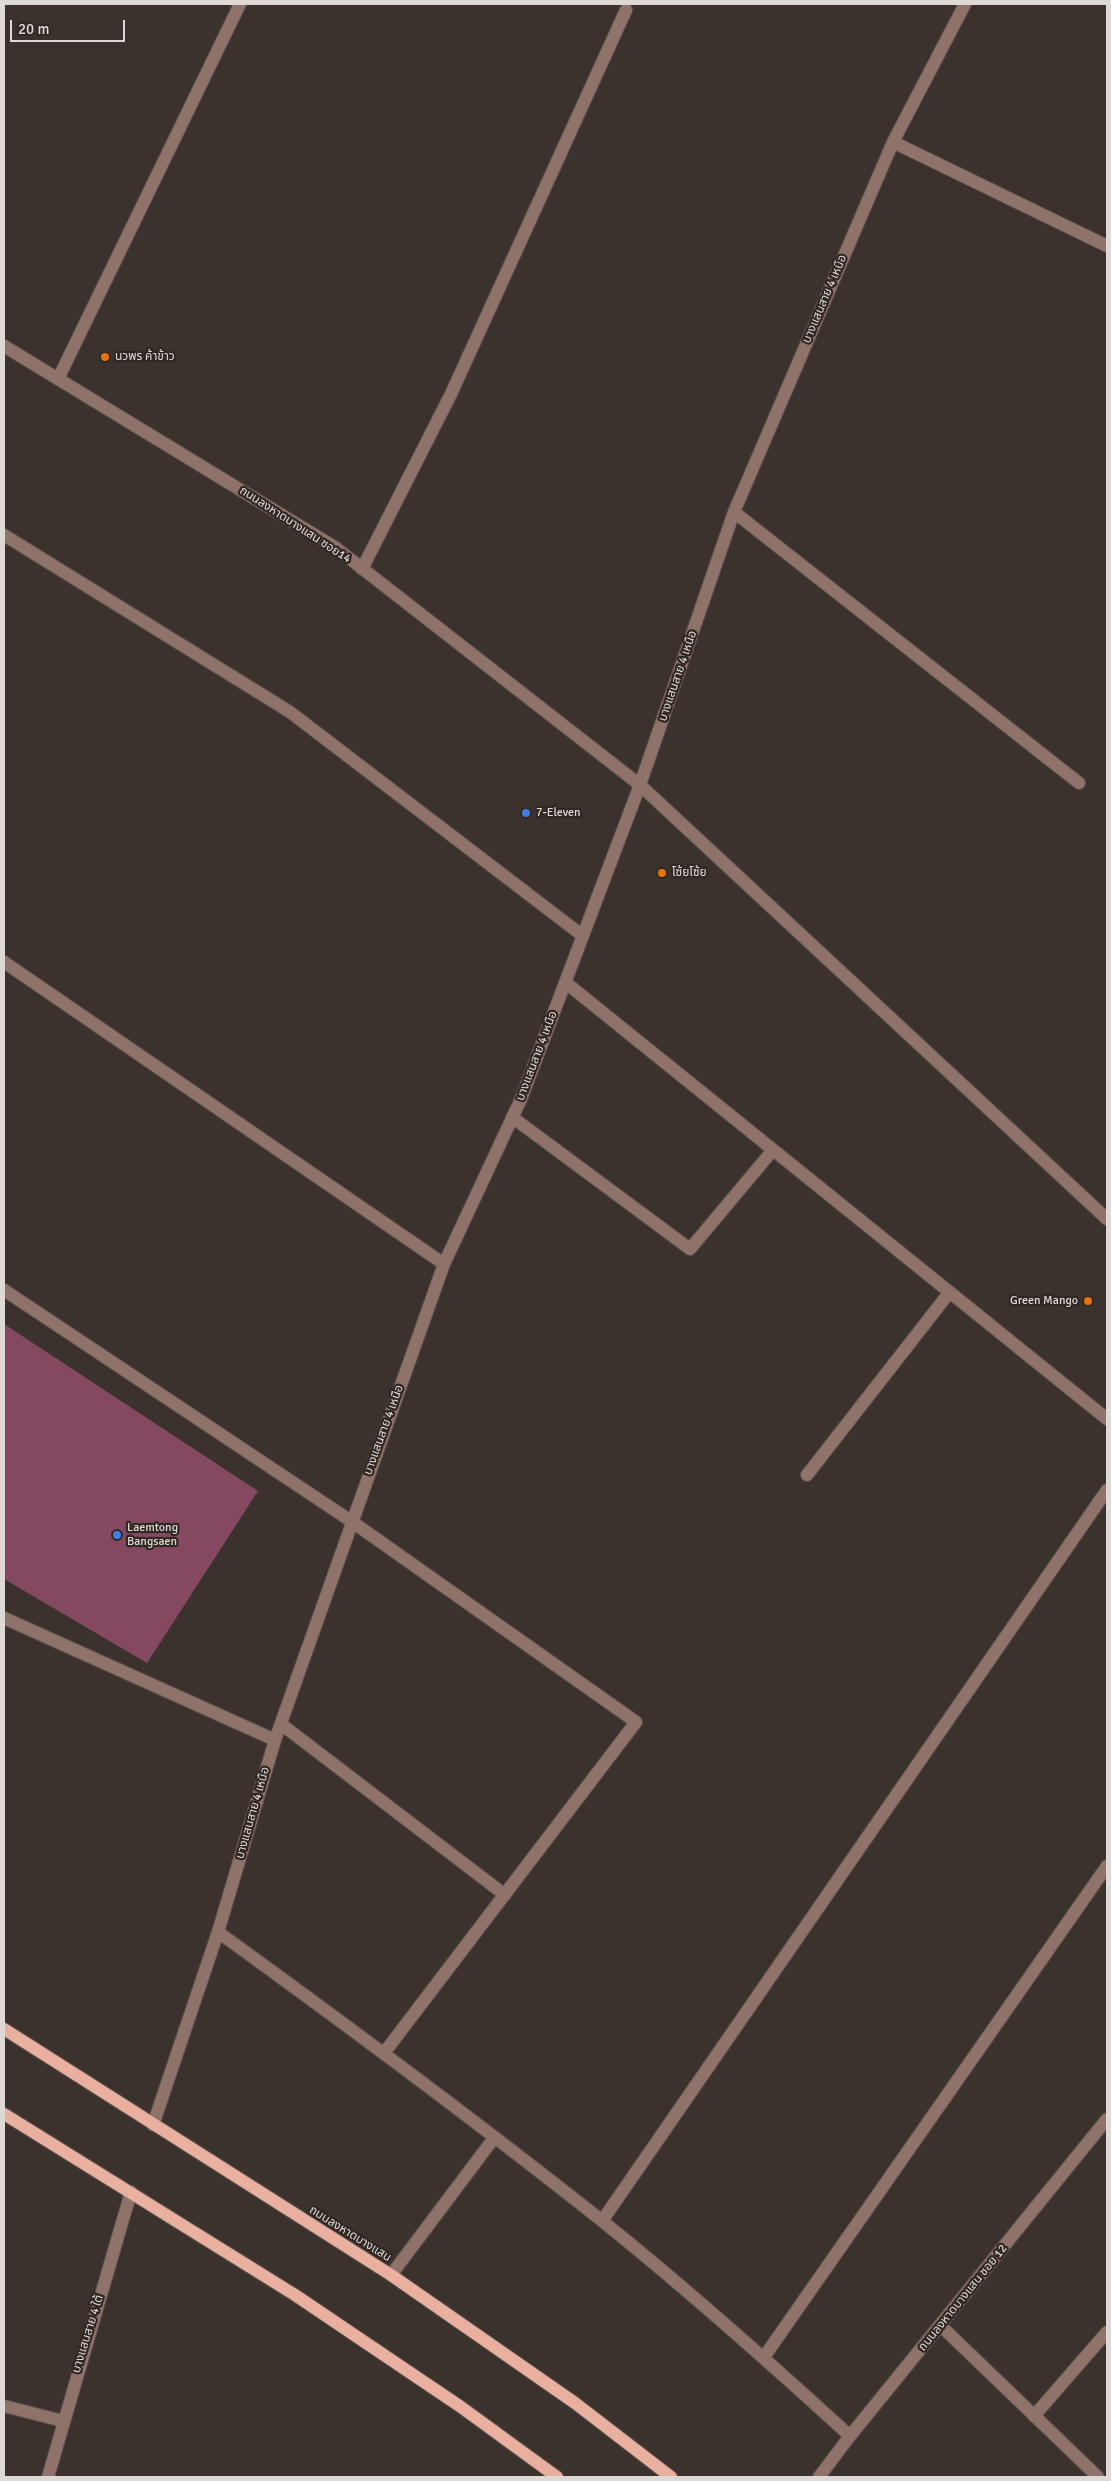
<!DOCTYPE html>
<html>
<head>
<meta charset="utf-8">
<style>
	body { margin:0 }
	#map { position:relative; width:1111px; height:2481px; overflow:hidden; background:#3b322d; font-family:Signika,sans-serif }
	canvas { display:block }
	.frame { position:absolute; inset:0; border:5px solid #dfd9d6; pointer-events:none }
	.scale { position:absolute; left:10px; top:20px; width:115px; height:22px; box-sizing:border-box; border:2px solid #dfd9d6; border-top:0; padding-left:6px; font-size:15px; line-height:18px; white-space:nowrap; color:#dfd9d6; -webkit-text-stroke:4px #312823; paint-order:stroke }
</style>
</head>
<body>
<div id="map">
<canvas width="1111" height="2481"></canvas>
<div class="frame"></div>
<div class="scale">20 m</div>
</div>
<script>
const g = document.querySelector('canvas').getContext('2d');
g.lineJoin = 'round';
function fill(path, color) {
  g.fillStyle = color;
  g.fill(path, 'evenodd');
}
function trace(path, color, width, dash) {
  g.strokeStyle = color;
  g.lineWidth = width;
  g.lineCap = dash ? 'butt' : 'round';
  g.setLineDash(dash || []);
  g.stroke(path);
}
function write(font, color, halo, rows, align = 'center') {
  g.font = font + ' Signika,"Noto Sans Thai",sans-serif';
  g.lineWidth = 4.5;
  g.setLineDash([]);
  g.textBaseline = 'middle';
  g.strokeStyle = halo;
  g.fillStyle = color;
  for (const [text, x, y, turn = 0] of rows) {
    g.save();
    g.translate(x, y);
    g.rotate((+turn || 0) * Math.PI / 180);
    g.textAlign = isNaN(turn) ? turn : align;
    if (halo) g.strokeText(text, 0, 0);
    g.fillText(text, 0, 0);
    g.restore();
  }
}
const building = new Path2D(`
	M 4,1324 L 258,1491 L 147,1663 L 4,1579 Z`);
const minor = new Path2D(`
	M 893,142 L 1107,246
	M 4,346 L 336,548 L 640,785 L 1107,1219
	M 58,379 L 240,4
	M 734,512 L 1079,783
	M 4,535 L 290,712 L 583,936
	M 362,569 L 451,394 L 626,10
	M 4,962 L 444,1264
	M 565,982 L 1107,1419
	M 512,1117 L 690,1249 L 773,1150
	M 4,1290 L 351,1521 L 636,1722 L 384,2053
	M 807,1475 L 949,1293
	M 4,1618 L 275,1740
	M 281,1724 L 505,1895
	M 218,1932 C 348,2026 476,2121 601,2220 C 687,2289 769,2362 850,2436
	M 153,2125 L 218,1932 L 275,1740 L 444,1264 L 521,1099 L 640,785 L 734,512 L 893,142 L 965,4
	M 602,2221 L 1107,1490
	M 391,2275 L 494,2138
	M 940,2325 L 1098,2477
	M 764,2357 L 1107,1866
	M 4,2406 L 63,2421
	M 1034,2416 L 1107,2332
	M 48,2477 L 131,2192
	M 819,2477 L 850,2436 L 1107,2119`);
const major = new Path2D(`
	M 4,2029 L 391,2275 L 575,2403 L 671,2477
	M 4,2114 L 295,2295 L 461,2407 L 557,2477`);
const markers = [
	[105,357,5,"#e8710a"],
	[526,813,5,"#3f7fe0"],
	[662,873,5,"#e8710a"],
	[1088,1301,5,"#e8710a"],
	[117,1535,5,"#3f7fe0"]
];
const streetNames = [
	["บางแสนสาย 4 เหนือ",825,299,-67],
	["ถนนลงหาดบางแสน ซอย14",295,525,33],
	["บางแสนสาย 4 เหนือ",678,676,-71],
	["บางแสนสาย 4 เหนือ",537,1056,-69],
	["บางแสนสาย 4 เหนือ",384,1430,-70],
	["บางแสนสาย 4 เหนือ",253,1813,-74],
	["ถนนลงหาดบางแสน",350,2234,32],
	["ถนนลงหาดบางแสน ซอย 12",963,2298,-51],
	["บางแสนสาย 4 ใต้",88,2334,-73]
];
const poiNames = [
	["นวพร ค้าข้าว",115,357],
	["7-Eleven",536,813],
	["โซ้ยโซ้ย",672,873],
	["Green Mango",1078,1301,"right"],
	["Laemtong",127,1528],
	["Bangsaen",127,1542]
];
fill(building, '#844961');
trace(minor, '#59504b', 14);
trace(major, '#59504b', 14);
trace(minor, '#8f736a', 12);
trace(major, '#eab09f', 12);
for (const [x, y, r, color] of markers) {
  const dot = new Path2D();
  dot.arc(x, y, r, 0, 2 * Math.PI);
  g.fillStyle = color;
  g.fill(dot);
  trace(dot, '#312823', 2);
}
write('12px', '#dfd9d6', '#312823', streetNames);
write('12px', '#dfd9d6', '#312823', poiNames, 'left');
</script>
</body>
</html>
